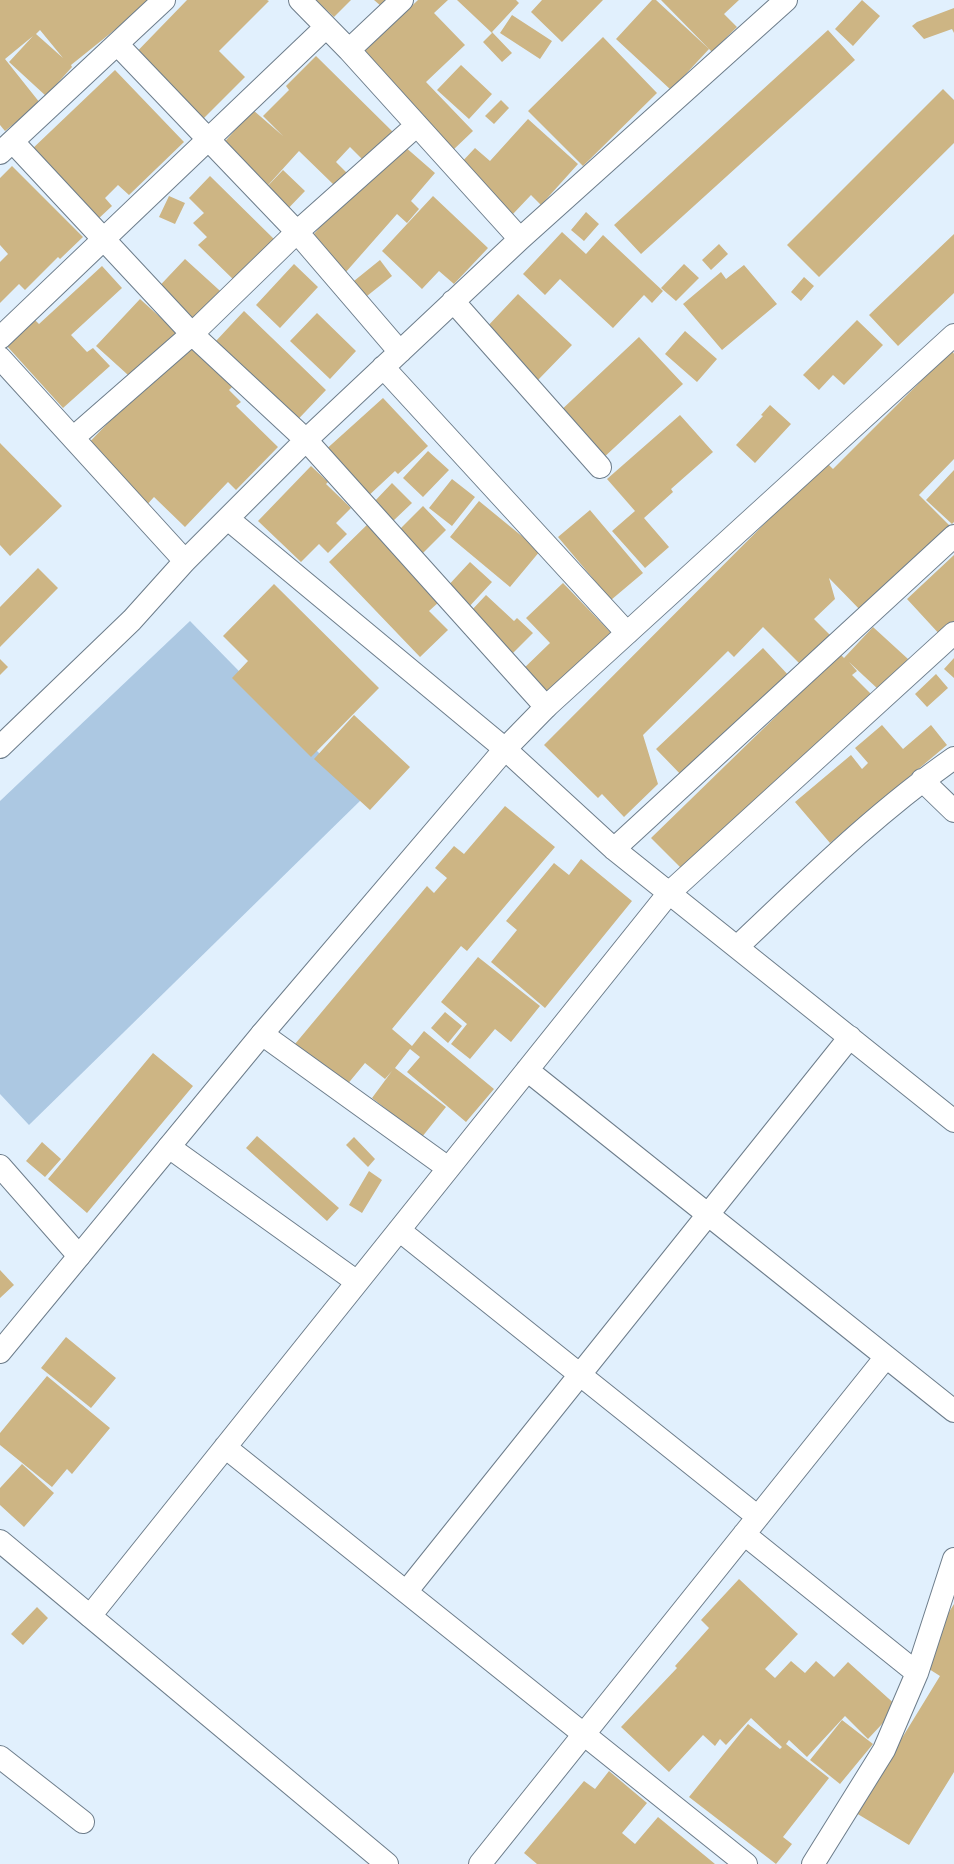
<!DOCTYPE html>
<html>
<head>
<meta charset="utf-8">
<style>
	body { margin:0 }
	canvas { display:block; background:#e1f0fd }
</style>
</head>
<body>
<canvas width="954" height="1864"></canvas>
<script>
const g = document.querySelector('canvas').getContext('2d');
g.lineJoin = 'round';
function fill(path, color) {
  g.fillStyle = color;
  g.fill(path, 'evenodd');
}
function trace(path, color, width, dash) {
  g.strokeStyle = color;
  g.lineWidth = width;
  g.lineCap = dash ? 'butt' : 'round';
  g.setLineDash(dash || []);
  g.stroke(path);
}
const green = new Path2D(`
	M 190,621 L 363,798 L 29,1125 L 0,1094 L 0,801 Z`);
const building = new Path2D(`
	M 0,0 L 152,0 L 71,65 L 72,67 L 46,96 L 9,62 L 33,36 L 5,59 L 40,103 L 5,131 L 0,125 ZM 40,30 L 63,58 L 36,34 Z
	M 187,0 L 267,0 L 269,1 L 219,51 L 245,77 L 198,124 L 124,65 Z
	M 316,0 L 351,0 L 334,17 Z
	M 374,0 L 387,0 L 381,6 Z
	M 418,0 L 448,0 L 434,13 L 465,45 L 426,82 L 473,131 L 452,151 L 351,64 Z
	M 457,0 L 516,0 L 519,3 L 492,32 L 512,53 L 502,62 L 483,42 L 492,33 Z
	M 542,0 L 603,0 L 562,42 L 531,12 Z
	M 652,0 L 656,0 L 709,49 L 671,90 L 616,39 Z
	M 661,0 L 739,0 L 724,14 L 737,27 L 712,52 Z
	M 862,0 L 880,16 L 853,46 L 835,29 Z
	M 954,8 L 954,33 L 952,29 L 924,39 L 912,26 L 917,22 Z
	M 512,15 L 552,41 L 540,59 L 500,33 Z
	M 828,30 L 855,60 L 641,254 L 614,225 Z
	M 603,37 L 657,93 L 583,166 L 528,111 Z
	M 316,56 L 395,134 L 366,163 L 350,147 L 336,162 L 347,173 L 334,185 L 299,151 L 260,194 L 283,170 L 305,191 L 281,216 L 211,157 L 253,110 L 283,136 L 263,116 L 289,90 L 286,86 Z
	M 461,65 L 492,94 L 469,119 L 437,90 Z
	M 115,70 L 184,142 L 129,195 L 118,185 L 105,198 L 112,206 L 97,220 L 30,151 Z
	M 943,89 L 954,100 L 954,143 L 819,277 L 787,245 Z
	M 501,100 L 509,108 L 494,124 L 485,116 Z
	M 528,119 L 578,164 L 541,205 L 531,195 L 513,214 L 459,165 L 475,148 L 490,161 Z
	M 396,139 L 435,173 L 411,201 L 419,209 L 407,223 L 397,214 L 338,281 L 301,249 Z
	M 12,166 L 83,237 L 60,259 L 58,257 L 25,290 L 19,284 L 0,303 L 0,262 L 8,254 L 0,245 L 0,178 Z
	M 210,176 L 278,243 L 238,284 L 198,245 L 207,237 L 193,223 L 204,213 L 189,198 Z
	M 169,196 L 185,203 L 175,224 L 159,217 Z
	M 433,196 L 488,248 L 454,284 L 439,271 L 422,289 L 382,251 Z
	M 586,212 L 599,224 L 584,241 L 571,230 Z
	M 562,232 L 586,254 L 603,235 L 663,291 L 652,303 L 644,295 L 613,328 L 560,279 L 545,295 L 523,274 Z
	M 954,234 L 954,293 L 898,346 L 869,315 Z
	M 719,244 L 728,254 L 711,270 L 702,260 Z
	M 185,259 L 229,299 L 195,337 L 150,296 Z
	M 380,260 L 392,276 L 362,300 L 349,285 Z
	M 294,264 L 318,287 L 280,328 L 256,305 Z
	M 684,264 L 699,278 L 676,301 L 661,288 Z
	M 744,265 L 777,304 L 722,350 L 683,304 L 721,272 L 726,279 Z
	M 102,266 L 122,288 L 71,335 L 87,352 L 93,348 L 110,366 L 63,408 L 6,345 L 34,319 L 39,324 Z
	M 804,277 L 814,286 L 801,301 L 791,292 Z
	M 518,294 L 572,345 L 538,380 L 485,329 Z
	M 140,299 L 181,336 L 138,384 L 96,346 Z
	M 244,311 L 326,390 L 286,432 L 235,384 L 229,390 L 241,402 L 236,406 L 278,447 L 236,490 L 228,482 L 185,527 L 154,497 L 144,508 L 83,449 L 185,342 L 201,357 Z
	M 317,313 L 356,351 L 330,379 L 290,341 Z
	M 857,320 L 883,345 L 844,385 L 833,375 L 819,390 L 803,375 Z
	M 685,331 L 717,359 L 697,382 L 665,354 Z
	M 639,337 L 683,384 L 601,460 L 557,414 Z
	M 952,350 L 954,354 L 954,459 L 919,495 L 952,528 L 865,615 L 829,578 L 835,599 L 814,619 L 837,642 L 807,671 L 763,627 L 734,657 L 728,651 L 643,735 L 658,784 L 624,817 L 602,794 L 598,798 L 544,745 L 826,462 L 833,469 Z
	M 383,398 L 428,446 L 398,474 L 395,471 L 365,499 L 322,453 Z
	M 770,405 L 791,424 L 755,463 L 736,445 L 763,416 L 761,415 Z
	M 680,415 L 713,452 L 671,489 L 673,492 L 644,518 L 669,547 L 645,568 L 612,531 L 635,511 L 607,479 Z
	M 0,443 L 62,506 L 10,556 L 0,545 Z
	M 428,451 L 449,470 L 423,497 L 403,478 Z
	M 311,466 L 328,482 L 326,484 L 351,508 L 336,523 L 347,534 L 328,553 L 319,544 L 301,562 L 258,521 Z
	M 954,470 L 954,522 L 952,524 L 926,500 Z
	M 452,479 L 475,497 L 452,526 L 429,508 Z
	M 392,483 L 412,503 L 392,522 L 373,503 Z
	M 479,501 L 540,551 L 510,587 L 450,537 Z
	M 423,506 L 446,530 L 419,557 L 396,533 Z
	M 590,510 L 643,573 L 611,600 L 558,537 Z
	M 373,519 L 440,601 L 429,611 L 448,630 L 420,657 L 329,562 Z
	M 954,555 L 954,626 L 942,637 L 907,599 Z
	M 470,562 L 492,582 L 467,609 L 445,589 Z
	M 38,568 L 58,588 L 0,647 L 0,607 Z
	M 563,583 L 617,639 L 550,704 L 520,672 L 550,643 L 526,618 Z
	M 274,584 L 379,688 L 311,757 L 232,678 L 248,661 L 223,636 Z
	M 486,595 L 514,621 L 517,618 L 533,633 L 513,653 L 470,612 Z
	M 873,627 L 908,659 L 879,690 L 849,662 L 857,671 L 852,675 L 876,699 L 691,878 L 651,838 L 840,654 L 844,658 Z
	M 763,648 L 791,678 L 686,780 L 656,749 Z
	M 954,658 L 954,678 L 944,669 Z
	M 0,659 L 8,667 L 0,675 Z
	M 936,674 L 948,688 L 927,707 L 915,694 Z
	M 354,715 L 410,767 L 370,810 L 314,759 Z
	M 882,725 L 903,749 L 931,725 L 947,745 L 830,843 L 795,802 L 851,755 L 862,769 L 868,763 L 855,748 Z
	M 505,806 L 555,847 L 467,951 L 461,946 L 392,1029 L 412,1046 L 424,1031 L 494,1089 L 466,1122 L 407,1072 L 420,1057 L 410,1049 L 395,1068 L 446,1107 L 422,1137 L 372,1098 L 392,1071 L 385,1079 L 365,1063 L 346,1086 L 295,1044 L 427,886 L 434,893 L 447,878 L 435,868 L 454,846 L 464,854 Z
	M 581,859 L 632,901 L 545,1008 L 491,962 L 517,930 L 506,921 L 554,863 L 569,875 Z
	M 478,957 L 540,1006 L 511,1042 L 495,1029 L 470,1059 L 451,1044 L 467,1024 L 441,1002 Z
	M 445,1012 L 462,1026 L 448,1043 L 431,1028 Z
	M 153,1053 L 193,1086 L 87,1213 L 48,1179 Z
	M 257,1136 L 339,1208 L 327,1221 L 246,1148 Z
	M 354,1137 L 375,1159 L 368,1167 L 346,1145 Z
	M 42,1142 L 61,1159 L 45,1177 L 26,1161 Z
	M 369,1171 L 382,1180 L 362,1213 L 349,1205 Z
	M 0,1270 L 14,1285 L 0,1298 Z
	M 66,1337 L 116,1378 L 91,1408 L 41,1368 Z
	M 47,1376 L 110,1428 L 72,1474 L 67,1469 L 52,1487 L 0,1445 L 0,1433 Z
	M 22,1464 L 54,1493 L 24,1527 L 0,1505 L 0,1488 Z
	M 739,1579 L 798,1634 L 765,1669 L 775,1678 L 791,1661 L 805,1673 L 816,1661 L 834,1677 L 848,1662 L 898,1707 L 868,1739 L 845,1716 L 807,1757 L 789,1740 L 786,1744 L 829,1778 L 783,1837 L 792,1844 L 776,1864 L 689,1797 L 748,1724 L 780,1749 L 782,1747 L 751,1718 L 726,1745 L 720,1739 L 715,1746 L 703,1735 L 669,1772 L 621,1727 L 677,1668 L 675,1666 L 709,1628 L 701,1620 Z
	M 954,1604 L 954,1772 L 909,1845 L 856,1813 L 940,1676 L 918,1662 Z
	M 37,1607 L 48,1618 L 23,1645 L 11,1634 Z
	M 842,1720 L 873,1744 L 840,1784 L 810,1760 Z
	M 609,1771 L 647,1803 L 622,1833 L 635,1844 L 658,1817 L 715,1864 L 537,1864 L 524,1853 L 584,1781 L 595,1789 Z`);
const street = new Path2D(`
	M 300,0 L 349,50 L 520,239
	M 117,44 L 297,232 L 400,352
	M 349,50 L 402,0
	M 13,142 L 192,334 L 306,440 L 546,707
	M 0,153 L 164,0
	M 453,301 L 600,467
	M 0,338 L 326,27
	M 0,358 L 185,561
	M 383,367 L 627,633
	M 73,438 L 192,334 L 297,232 L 417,125
	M 228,519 L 505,749 L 614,849 L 954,1121
	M 0,747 L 132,620 L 185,561 L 306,440 L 520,239 L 786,0
	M 922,780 L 954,811
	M 614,849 L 954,536
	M 737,947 C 807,881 875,813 954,758
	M 262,1034 L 448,1168
	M 527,1070 L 954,1411
	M 169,1147 L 357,1282
	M 0,1166 L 79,1256
	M 399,1230 L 758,1517
	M 225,1447 L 746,1864
	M 744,1534 L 917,1673
	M 406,1592 L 850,1037
	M 90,1616 L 669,893 L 954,633
	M 0,1757 L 83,1822
	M 480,1864 L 886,1357
	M 813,1864 L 884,1750 L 917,1673 L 954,1559`);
const secondary = new Path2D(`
	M 0,1352 L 262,1034 L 505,749 L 546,707 L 954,335
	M 0,1541 L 387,1864`);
fill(green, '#acc8e2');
fill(building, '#cdb584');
trace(street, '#6d7d8b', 24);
trace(secondary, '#6d7d8b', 24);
trace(street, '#fff', 22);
trace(secondary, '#fff', 22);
</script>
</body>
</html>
